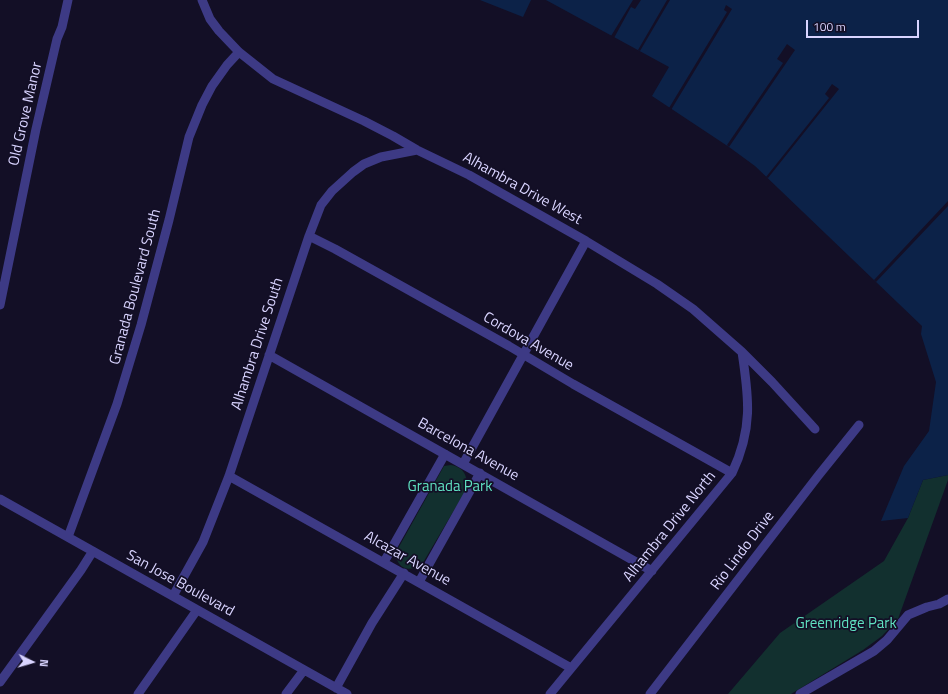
<!DOCTYPE html>
<html>
<head>
<meta charset="utf-8">
<style>
	body { margin:0 }
	#map { position:relative; width:948px; height:694px; overflow:hidden; background:#130f26; font-family:"Titillium Web",sans-serif }
	canvas { display:block }
	.north { position:absolute; left:12px; top:642px; width:40px; height:40px; -webkit-text-stroke:3px #130f26; paint-order:stroke; rotate:95deg; font-size:11px; font-weight:700; line-height:16px; text-align:center; color:#d9d4ff }
	.north::after { content:''; display:block; margin:auto; width:14px; height:18px; background:#d9d4ff; clip-path:polygon(50% 0,100% 100%,50% 72%,0 100%) }
	.scale { position:absolute; left:806px; top:20px; width:113px; height:18px; box-sizing:border-box; border:2px solid #d9d4ff; border-top:0; padding-left:5px; font-size:12px; line-height:14px; white-space:nowrap; color:#d9d4ff; -webkit-text-stroke:3px #130f26; paint-order:stroke }
</style>
</head>
<body>
<div id="map">
<canvas width="948" height="694"></canvas>
<div class="north">N</div>
<div class="scale">100 m</div>
</div>
<script>
const g = document.querySelector('canvas').getContext('2d');
g.lineJoin = 'round';
function fill(path, color) {
  g.fillStyle = color;
  g.fill(path, 'evenodd');
}
function trace(path, color, width, dash) {
  g.strokeStyle = color;
  g.lineWidth = width;
  g.lineCap = dash ? 'butt' : 'round';
  g.setLineDash(dash || []);
  g.stroke(path);
}
function write(font, color, halo, rows, align = 'center') {
  g.font = font + ' "Titillium Web",sans-serif';
  g.lineWidth = 3.5;
  g.setLineDash([]);
  g.textBaseline = 'middle';
  g.strokeStyle = halo;
  g.fillStyle = color;
  for (const [text, x, y, turn = 0] of rows) {
    g.save();
    g.translate(x, y);
    g.rotate((+turn || 0) * Math.PI / 180);
    g.textAlign = isNaN(turn) ? turn : align;
    if (halo) g.strokeText(text, 0, 0);
    g.fillText(text, 0, 0);
    g.restore();
  }
}
const green = new Path2D(`
	M 451,465 C 465,468 468,476 466,490 L 421,566 C 407,571 399,570 395,554 L 444,466 Z
	M 948,475 L 948,480 L 898,619 L 882,636 L 863,650 L 791,694 L 728,694 L 780,633 L 884,561 L 908,518 L 923,480 Z`);
const water = new Path2D(`
	M 480,0 L 531,0 L 523,17 Z
	M 546,0 L 948,0 L 948,475 L 923,480 L 908,518 L 881,521 L 904,466 L 929,431 L 936,382 L 921,334 L 922,326 L 755,166 L 729,147 L 652,96 L 669,67 Z`);
const pier = new Path2D(`
	M 633,0 L 641,0 L 635,9 L 631,7 L 614,38 L 611,36 Z
	M 667,0 L 670,0 L 640,51 L 638,50 Z
	M 726,5 L 732,9 L 671,110 L 669,108 L 727,12 L 724,10 Z
	M 787,44 L 795,50 L 729,147 L 727,145 L 783,63 L 777,59 Z
	M 832,84 L 839,89 L 768,178 L 766,177 L 829,98 L 825,94 Z
	M 948,201 L 948,206 L 876,282 L 874,280 Z`);
const minor = new Path2D(`
	M 202,0 L 210,19 L 219,31 L 239,52 L 273,79 L 364,121 L 393,136 L 417,150 L 469,175 L 586,241 L 657,284 L 693,309 L 742,352 L 772,382 L 815,429
	M 309,236 L 335,249 L 509,346 L 573,384 L 732,473
	M 0,305 L 36,129 L 57,39 L 62,27 L 68,0
	M 269,355 L 652,571
	M 463,464 L 586,241
	M 229,476 L 571,668
	M 0,499 L 347,694
	M 68,537 L 117,404 L 141,325 L 169,220 L 189,137 L 202,105 L 212,86 L 227,65 L 239,52
	M 384,562 L 445,454
	M 419,582 L 480,473
	M 173,596 L 203,542 L 229,476 L 309,236 L 321,205 L 332,191 L 353,172 L 364,164 L 381,157 L 417,150
	M 0,682 L 81,570 L 93,551
	M 336,688 L 372,623 L 404,573
	M 138,694 L 197,610
	M 286,694 L 304,670
	M 550,694 L 732,473 C 753,429 749,398 742,352
	M 650,694 L 818,476 L 859,425
	M 800,694 L 874,651 L 887,640 L 908,615 L 927,607 L 939,604 L 948,599`);
const streetNames = [
	["Old Grove Manor",26,114,-77],
	["Alhambra Drive West",522,189,29],
	["Granada Boulevard South",136,287,-75],
	["Cordova Avenue",528,342,30],
	["Alhambra Drive South",258,344,-72],
	["Barcelona Avenue",468,450,29],
	["Alhambra Drive North",670,527,-51],
	["Rio Lindo Drive",743,551,-53],
	["Alcazar Avenue",407,559,29],
	["San Jose Boulevard",180,584,29]
];
const parkNames = [
	["Granada Park",450,487],
	["Greenridge Park",846,624]
];
fill(green, '#12302f');
fill(water, '#0c2248');
fill(pier, '#130f26');
trace(minor, '#3d3a85', 9);
write('15px', '#d9d4ff', '#130f26', streetNames);
write('15px', '#5fe0c0', '#130f26', parkNames);
</script>
</body>
</html>
